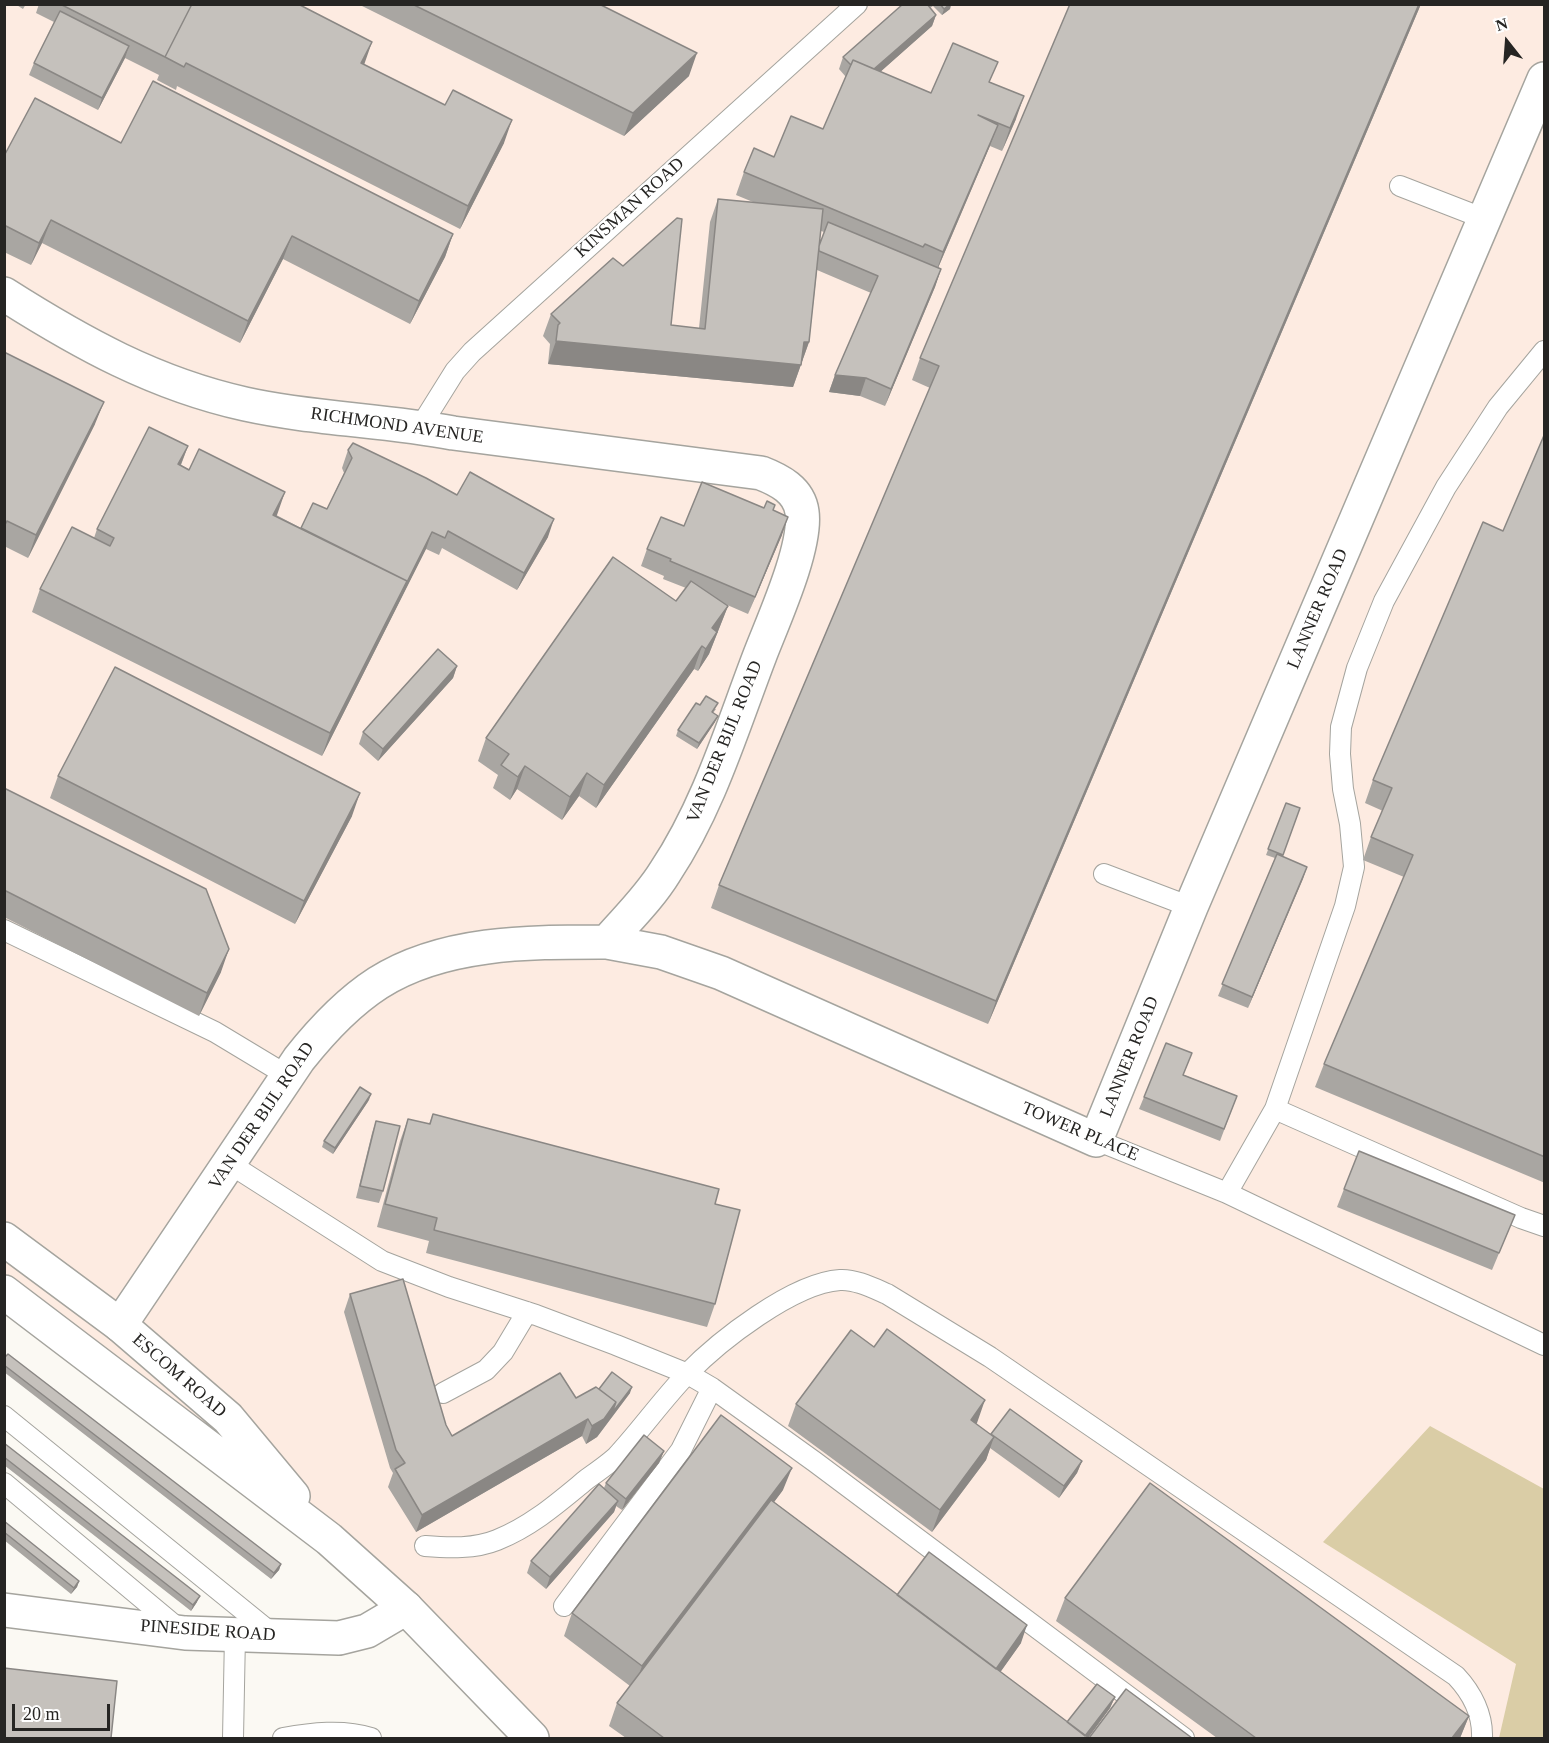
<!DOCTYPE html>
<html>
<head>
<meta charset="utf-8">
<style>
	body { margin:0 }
	#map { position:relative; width:1549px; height:1743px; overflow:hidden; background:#fbf9f3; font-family:"Times New Roman",serif }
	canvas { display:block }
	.frame { position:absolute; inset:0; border:6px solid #262523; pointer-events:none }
	.north { position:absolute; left:1477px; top:12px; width:60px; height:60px; -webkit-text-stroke:4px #fff; paint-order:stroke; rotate:343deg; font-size:16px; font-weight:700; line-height:24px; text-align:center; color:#262523 }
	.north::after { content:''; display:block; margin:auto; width:21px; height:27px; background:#262523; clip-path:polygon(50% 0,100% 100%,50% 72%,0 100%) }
	.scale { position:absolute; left:12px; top:1704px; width:98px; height:27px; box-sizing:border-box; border:3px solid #262523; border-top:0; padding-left:8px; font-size:18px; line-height:21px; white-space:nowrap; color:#262523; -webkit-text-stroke:4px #fff; paint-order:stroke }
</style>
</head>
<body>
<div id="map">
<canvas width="1549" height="1743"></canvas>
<div class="frame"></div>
<div class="north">N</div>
<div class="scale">20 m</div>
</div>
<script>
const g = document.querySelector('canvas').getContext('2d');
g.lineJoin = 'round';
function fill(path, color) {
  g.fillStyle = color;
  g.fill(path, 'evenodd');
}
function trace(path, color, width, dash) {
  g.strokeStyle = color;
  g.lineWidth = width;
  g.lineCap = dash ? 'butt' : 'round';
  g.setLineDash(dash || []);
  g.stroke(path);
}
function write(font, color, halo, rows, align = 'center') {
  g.font = font + ' "Times New Roman",serif';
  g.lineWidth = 4.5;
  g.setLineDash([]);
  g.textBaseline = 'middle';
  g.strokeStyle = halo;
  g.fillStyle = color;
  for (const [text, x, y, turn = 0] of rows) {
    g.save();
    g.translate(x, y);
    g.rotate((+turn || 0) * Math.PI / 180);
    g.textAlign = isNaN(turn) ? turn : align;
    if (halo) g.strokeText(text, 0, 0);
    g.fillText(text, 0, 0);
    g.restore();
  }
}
const commercial = new Path2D(`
	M 4,5 L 1544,5 L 1544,1738 L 530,1738 L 408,1611 L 5,1293 Z`);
const green = new Path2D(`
	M 1430,1426 L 1544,1489 L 1544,1738 L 1499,1738 L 1516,1664 L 1323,1542 Z`);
const service = new Path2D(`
	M 1400,186 L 1485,219
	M 420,427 L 455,371 L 472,352 L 857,4
	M 1104,874 L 1191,907
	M 4,930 L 215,1032 L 288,1076
	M 1275,1109 L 1521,1218 L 1544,1226
	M 1096,1140 L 1227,1193 L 1544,1345
	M 230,1164 L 382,1261 L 449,1287 L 536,1315 L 616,1345 L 688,1374 L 712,1388 L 815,1462 L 1184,1738
	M 1227,1193 L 1275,1109 L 1345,906 L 1354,867 L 1350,824 L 1343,789 L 1340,754 L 1341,727 L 1357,668 L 1384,601 L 1446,487 L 1498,407 L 1544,351
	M 443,1393 L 486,1370 L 503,1352 L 527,1312
	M 4,1416 L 275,1636
	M 4,1483 L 180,1630
	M 425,1546 C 449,1548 475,1549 497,1540 C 532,1526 559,1502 587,1479 C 597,1472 607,1465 616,1457 C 641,1430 662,1400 687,1374 C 719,1341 793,1283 840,1280 C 855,1279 873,1288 887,1294 L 990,1357 L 1456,1676 C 1472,1693 1483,1715 1482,1738
	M 564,1606 L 681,1450 L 712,1388
	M 233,1738 L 235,1635
	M 283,1738 C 311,1733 343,1729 371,1738`);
const minor = new Path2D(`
	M 4,294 C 81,343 155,384 245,404 C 313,419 384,420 453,433 L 761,473 C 779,480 799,490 802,512 C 807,547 773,621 760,655 C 732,728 709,806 665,872 C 649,898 627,919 607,942 C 531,942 444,941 378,983 C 347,1003 322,1030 299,1059 L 120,1325
	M 607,942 L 661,952 L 721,973 L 1096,1140 L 1191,907 L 1544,79
	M 4,1610 L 185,1633 L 339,1638 L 367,1631 L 406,1608`);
const tertiary = new Path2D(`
	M 4,1239 L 120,1325 L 228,1418 L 293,1496
	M 4,1292 L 329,1539 L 406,1608 L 532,1738`);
const wall = new Path2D(`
	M 15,4 L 26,4 L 23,9 Z
	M 39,4 L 298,4 L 364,64 L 504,143 L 460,229 L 177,86 L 176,90 L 157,80 L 159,75 L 125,58 L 98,110 L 29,75 L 34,63 L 54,22 L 36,13 Z
	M 358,4 L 599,4 L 689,76 L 624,136 Z
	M 903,4 L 951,4 L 950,9 L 942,15 L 933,6 L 930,8 L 936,15 L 932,26 L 880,72 L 931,93 L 991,82 L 1016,119 L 1002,151 L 990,146 L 938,268 L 941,269 L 935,287 L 885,406 L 860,396 L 829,392 L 835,375 L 871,293 L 817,270 L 809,342 L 793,387 L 548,364 L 550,344 L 543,336 L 551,314 L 699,328 L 710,222 L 718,199 L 753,202 L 736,195 L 744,172 L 823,129 L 846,77 L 839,69 L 843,57 ZM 821,231 L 824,232 L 819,246 Z
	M 1421,4 L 988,1024 L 711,908 L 719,885 L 930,388 L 912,380 L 920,358 Z
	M 121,143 L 453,234 L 445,257 L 410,324 L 283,259 L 240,343 L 42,243 L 31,265 L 4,252 L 4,156 Z
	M 4,352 L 95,424 L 28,558 L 4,546 Z
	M 1545,433 L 1545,1183 L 1315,1087 L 1324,1064 L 1404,877 L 1363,860 L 1371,837 L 1383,811 L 1365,803 L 1373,780 L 1503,531 Z
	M 188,446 L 181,465 L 301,528 L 327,509 L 344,473 L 342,468 L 348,450 L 457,495 L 548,537 L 517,590 L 442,548 L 439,555 L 426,549 L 322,756 L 32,612 L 40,589 L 94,538 L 97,529 Z
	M 764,508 L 773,510 L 782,535 L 748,614 L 725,604 L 728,606 L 709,654 L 698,671 L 694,669 L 596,808 L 579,796 L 562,820 L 517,789 L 510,800 L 493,788 L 498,775 L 478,761 L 486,738 L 676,601 L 686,588 L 663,579 L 664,576 L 641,566 L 647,549 L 684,526 Z
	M 457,666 L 453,678 L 378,761 L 359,744 L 363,732 Z
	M 700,705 L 716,709 L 713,713 L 715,722 L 697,749 L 676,736 L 678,730 Z
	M 58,776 L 352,816 L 295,924 L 50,798 Z
	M 4,788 L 221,972 L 199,1016 L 4,917 Z
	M 1286,803 L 1300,808 L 1282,857 L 1307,867 L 1248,1008 L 1218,996 L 1275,858 L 1266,855 Z
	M 1184,1075 L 1237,1096 L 1220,1141 L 1139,1109 L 1144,1097 Z
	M 369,1100 L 333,1154 L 322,1147 L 324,1141 Z
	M 433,1114 L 715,1204 L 715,1304 L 707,1327 L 426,1253 L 429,1241 L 377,1227 L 400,1141 L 408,1119 L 429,1124 Z
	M 376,1121 L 383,1191 L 379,1203 L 356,1198 L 372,1133 Z
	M 1344,1189 L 1515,1215 L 1492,1270 L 1337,1207 Z
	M 350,1294 L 446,1425 L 452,1436 L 576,1398 L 599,1389 L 630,1393 L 597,1437 L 586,1444 L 582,1436 L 416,1532 L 388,1487 L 393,1473 L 390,1468 L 344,1312 Z
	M 4,1358 L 281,1564 L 279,1570 L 271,1579 L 4,1372 Z
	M 796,1404 L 991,1435 L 1082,1461 L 1077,1473 L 1059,1498 L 990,1448 L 986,1460 L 932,1532 L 788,1426 Z
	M 4,1443 L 197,1602 L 191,1611 L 4,1465 Z
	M 664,1451 L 659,1463 L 622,1510 L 616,1506 L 614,1512 L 546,1589 L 527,1573 L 531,1561 L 604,1488 L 606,1483 Z
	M 783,1490 L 774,1502 L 897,1595 L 1021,1643 L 1000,1672 L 1067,1722 L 1115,1697 L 1110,1708 L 1088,1738 L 1192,1738 L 626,1738 L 609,1726 L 617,1703 L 630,1686 L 564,1636 L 572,1613 Z
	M 4,1521 L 79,1581 L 77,1587 L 71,1594 L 4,1540 Z
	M 1065,1598 L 1469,1716 L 1460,1738 L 1217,1738 L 1056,1621 Z`);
const shadedWall = new Path2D(`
	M 950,4 L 951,4 L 950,9 L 942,15 L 944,9 Z
	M 1419,4 L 1421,4 L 988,1024 L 996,1001 Z
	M 936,15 L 932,26 L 861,89 L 865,77 Z
	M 372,42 L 364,65 L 361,63 Z
	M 129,46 L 125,58 L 98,110 L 102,98 Z
	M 697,53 L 689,76 L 624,136 L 633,113 Z
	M 1024,96 L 1016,119 L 1002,151 L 1010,128 Z
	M 512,120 L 504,143 L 460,229 L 468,206 Z
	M 998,125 L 989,148 L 935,275 L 943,252 Z
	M 51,220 L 42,243 L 31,265 L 39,243 Z
	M 453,234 L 445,257 L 410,324 L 419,301 Z
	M 292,236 L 283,259 L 240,343 L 248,321 Z
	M 941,269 L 935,287 L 885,406 L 891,389 Z
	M 556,341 L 804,342 L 809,342 L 793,387 L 548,364 Z
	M 835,375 L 866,378 L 860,396 L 829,392 Z
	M 104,402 L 95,424 L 28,558 L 36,535 Z
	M 188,446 L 179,469 L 178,464 Z
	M 285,492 L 277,515 L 265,537 L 273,515 Z
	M 788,517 L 782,535 L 748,614 L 755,597 Z
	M 554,519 L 548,537 L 517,590 L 524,573 Z
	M 432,532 L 426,549 L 322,756 L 330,733 Z
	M 728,606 L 709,654 L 698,671 L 712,628 Z
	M 702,646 L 694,669 L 596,808 L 604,785 Z
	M 457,666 L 453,678 L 378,761 L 383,749 Z
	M 718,716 L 715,722 L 697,749 L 699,743 Z
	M 525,766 L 517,789 L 510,800 L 518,777 Z
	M 587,773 L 579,796 L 562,820 L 570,797 Z
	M 360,793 L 352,816 L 295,924 L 304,901 Z
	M 1307,867 L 1303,879 L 1248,1008 L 1252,997 Z
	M 229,949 L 221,972 L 199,1016 L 207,993 Z
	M 371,1094 L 369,1100 L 333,1154 L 335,1148 Z
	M 632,1387 L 630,1393 L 597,1437 L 586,1444 L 592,1426 Z
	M 985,1400 L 977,1423 L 962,1442 L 971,1420 Z
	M 588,1419 L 582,1436 L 416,1532 L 422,1515 Z
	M 994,1437 L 986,1460 L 932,1532 L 940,1510 Z
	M 664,1451 L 659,1463 L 622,1510 L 626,1499 Z
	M 1082,1461 L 1077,1473 L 1059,1498 L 1064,1486 Z
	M 792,1468 L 783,1490 L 634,1689 L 642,1666 Z
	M 618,1501 L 614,1512 L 546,1589 L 550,1577 Z
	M 281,1564 L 279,1570 L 271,1579 L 274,1573 Z
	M 79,1581 L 77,1587 L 71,1594 L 74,1588 Z
	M 200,1596 L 197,1602 L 191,1611 L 193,1605 Z
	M 1027,1625 L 1021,1643 L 987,1691 L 993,1673 Z
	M 1115,1697 L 1110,1708 L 1088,1738 L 1084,1738 Z
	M 1469,1716 L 1460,1738 L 1452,1738 Z`);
const building = new Path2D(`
	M 60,4 L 192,4 L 165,57 Z
	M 192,4 L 298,4 L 372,42 L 361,63 L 445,105 L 453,90 L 512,120 L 468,206 L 186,63 L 184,67 L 165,57 Z
	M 412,4 L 599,4 L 697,53 L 633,113 Z
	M 903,4 L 927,4 L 936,15 L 874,69 L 853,60 L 851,65 L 843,57 Z
	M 940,4 L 950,4 L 944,9 Z
	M 1070,4 L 1419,4 L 996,1001 L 719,885 L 939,366 L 920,358 Z
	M 60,11 L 129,46 L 102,98 L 34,63 Z
	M 953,43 L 998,62 L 989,82 L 1024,96 L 1010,128 L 978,115 L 998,125 L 943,252 L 925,244 L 923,247 L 744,172 L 754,148 L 774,157 L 791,116 L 823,129 L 853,60 L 931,93 Z
	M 153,81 L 453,234 L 419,301 L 292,236 L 248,321 L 51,220 L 39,243 L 4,225 L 4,156 L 35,98 L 121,143 Z
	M 718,199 L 823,209 L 809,342 L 804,342 L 801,365 L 556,341 L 558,325 L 560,323 L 551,314 L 613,258 L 623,266 L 677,218 L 682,219 L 671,325 L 705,329 Z
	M 828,222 L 941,269 L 891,389 L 866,378 L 835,375 L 878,276 L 819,251 L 819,246 Z
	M 4,352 L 104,402 L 36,535 L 7,521 L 4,526 Z
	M 149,427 L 188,446 L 178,464 L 189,470 L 199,449 L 285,492 L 273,515 L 407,581 L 330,733 L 40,589 L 72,527 L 110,546 L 114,538 L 97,529 Z
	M 1545,433 L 1545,1157 L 1324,1064 L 1413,855 L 1371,837 L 1392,788 L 1373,780 L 1483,522 L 1503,531 Z
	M 353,443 L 426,478 L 457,495 L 470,472 L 554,519 L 524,573 L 448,531 L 445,538 L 432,532 L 405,586 L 407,581 L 301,528 L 313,503 L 327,509 L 352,458 L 348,450 Z
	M 702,482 L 764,508 L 767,501 L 775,505 L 773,510 L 788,517 L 755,597 L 670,561 L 671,559 L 647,549 L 661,517 L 684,526 Z
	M 613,557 L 676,601 L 691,581 L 728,606 L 712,628 L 717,632 L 706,649 L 702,646 L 604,785 L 587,773 L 570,797 L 525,766 L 518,777 L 501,765 L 509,754 L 486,738 Z
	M 438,649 L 457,666 L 383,749 L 363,732 Z
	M 115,667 L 360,793 L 304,901 L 58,776 Z
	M 706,696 L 718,703 L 712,712 L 718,716 L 699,743 L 678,730 L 696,703 L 700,705 Z
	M 4,788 L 206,889 L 229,949 L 207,993 L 4,890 Z
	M 1286,803 L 1300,808 L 1283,855 L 1268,849 Z
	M 1277,854 L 1307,867 L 1252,997 L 1222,984 Z
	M 1166,1043 L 1192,1053 L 1183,1075 L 1237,1096 L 1224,1129 L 1144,1097 Z
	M 360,1087 L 371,1094 L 335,1148 L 324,1141 Z
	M 433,1114 L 719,1189 L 715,1204 L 740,1210 L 715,1304 L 434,1230 L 437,1218 L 385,1204 L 408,1119 L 430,1124 Z
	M 376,1121 L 400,1126 L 383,1191 L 360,1186 Z
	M 1359,1151 L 1515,1215 L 1499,1253 L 1344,1189 Z
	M 403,1279 L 446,1425 L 452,1436 L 560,1373 L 576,1398 L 596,1387 L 616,1402 L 604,1419 L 592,1426 L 588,1419 L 422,1515 L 395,1469 L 405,1463 L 396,1450 L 350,1294 Z
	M 887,1329 L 985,1400 L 971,1420 L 994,1437 L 940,1510 L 796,1404 L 851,1330 L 874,1347 Z
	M 8,1354 L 281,1564 L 274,1573 L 4,1365 L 4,1358 Z
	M 612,1372 L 632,1387 L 612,1413 L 616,1402 L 599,1389 Z
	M 1010,1409 L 1082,1461 L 1064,1486 L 991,1434 Z
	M 721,1415 L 792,1468 L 642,1666 L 572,1613 Z
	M 644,1435 L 664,1451 L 626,1499 L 606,1483 Z
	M 4,1443 L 200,1596 L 193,1605 L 4,1457 Z
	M 1150,1483 L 1469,1716 L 1452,1738 L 1256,1738 L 1065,1598 Z
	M 599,1484 L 618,1501 L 550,1577 L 531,1561 Z
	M 771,1500 L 1089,1738 L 1126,1689 L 1192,1738 L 664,1738 L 617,1703 Z
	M 4,1521 L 79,1581 L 74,1588 L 4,1532 Z
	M 929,1552 L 1027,1625 L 996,1669 L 897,1595 Z
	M 4,1668 L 117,1681 L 111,1738 L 4,1738 Z
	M 1097,1684 L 1115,1697 L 1085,1736 L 1067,1722 Z`);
const streetNames = [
	["KINSMAN ROAD",630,208,-42],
	["RICHMOND AVENUE",397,426,8],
	["LANNER ROAD",1318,609,-67],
	["VAN DER BIJL ROAD",725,742,-68],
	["LANNER ROAD",1130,1057,-68],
	["VAN DER BIJL ROAD",262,1116,-56],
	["TOWER PLACE",1080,1132,23],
	["ESCOM ROAD",179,1376,41],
	["PINESIDE ROAD",208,1631,4]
];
fill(commercial, '#fdebe1');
fill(green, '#dacda6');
trace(service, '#a5a49e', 22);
trace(minor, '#a5a49e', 36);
trace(tertiary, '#a5a49e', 36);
trace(service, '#fff', 20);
trace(minor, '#fff', 33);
trace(tertiary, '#fff', 33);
fill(wall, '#a9a6a2');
fill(shadedWall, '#8a8784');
fill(building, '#c5c1bc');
trace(building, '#8a8784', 1.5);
write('18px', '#262523', '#fff', streetNames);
</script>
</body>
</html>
